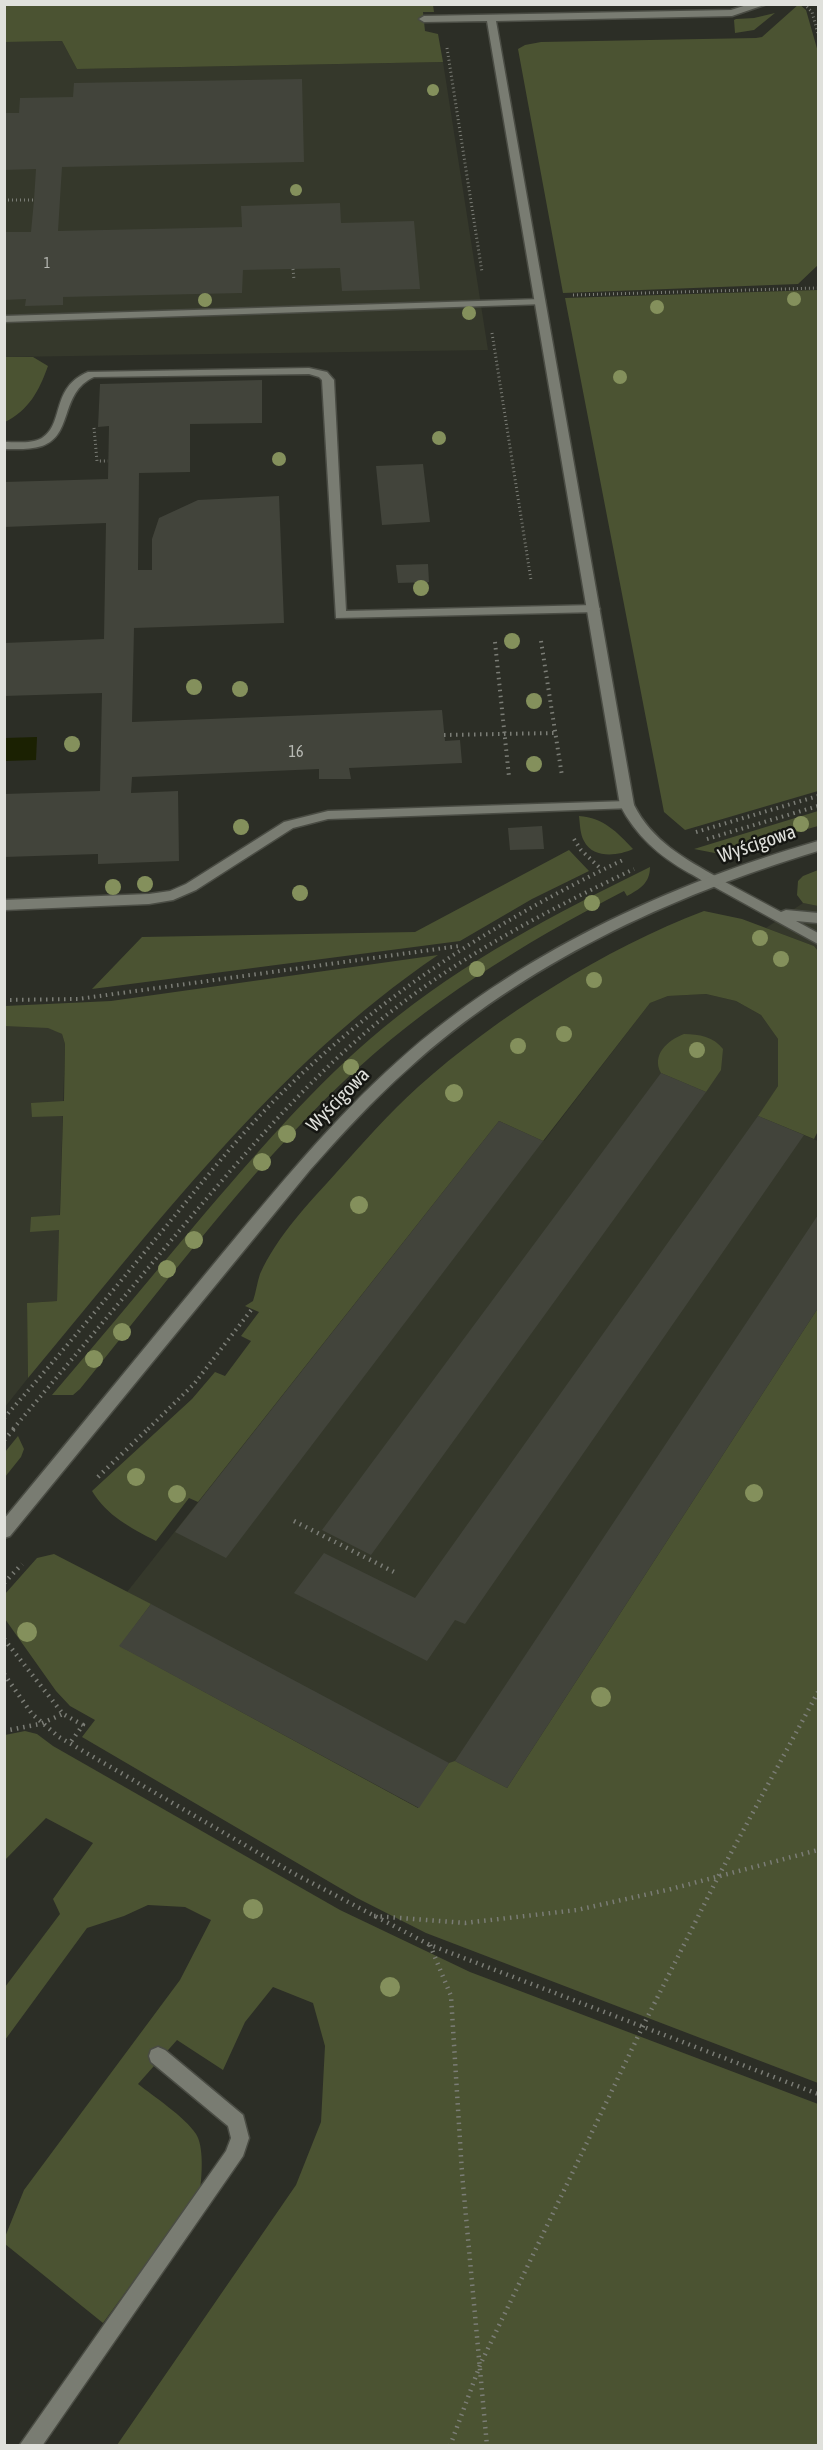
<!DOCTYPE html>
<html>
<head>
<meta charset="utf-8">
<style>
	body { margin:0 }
	#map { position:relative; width:823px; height:2450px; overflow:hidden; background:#2c2e26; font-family:"Asap Condensed",sans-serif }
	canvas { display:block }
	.frame { position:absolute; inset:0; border:6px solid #e0e1dc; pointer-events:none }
</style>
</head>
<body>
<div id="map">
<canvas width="823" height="2450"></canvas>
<div class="frame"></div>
</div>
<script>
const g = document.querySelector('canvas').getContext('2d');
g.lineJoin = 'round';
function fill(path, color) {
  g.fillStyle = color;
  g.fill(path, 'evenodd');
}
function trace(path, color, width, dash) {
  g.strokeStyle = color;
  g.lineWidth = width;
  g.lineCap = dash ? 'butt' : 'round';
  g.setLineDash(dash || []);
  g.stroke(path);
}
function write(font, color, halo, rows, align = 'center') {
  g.font = font + ' "Asap Condensed",sans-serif';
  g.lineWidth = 5;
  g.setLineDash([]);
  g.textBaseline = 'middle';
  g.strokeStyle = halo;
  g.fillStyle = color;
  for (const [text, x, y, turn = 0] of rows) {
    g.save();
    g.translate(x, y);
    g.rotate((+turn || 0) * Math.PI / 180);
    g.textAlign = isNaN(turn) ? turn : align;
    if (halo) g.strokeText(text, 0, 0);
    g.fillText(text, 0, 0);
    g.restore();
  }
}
const built = new Path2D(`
	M 62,41 L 77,69 L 443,62 L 488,350 L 5,357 L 4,42 Z
	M 803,903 L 818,906 L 818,951 L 814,946 L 766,928 Z
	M 706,994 L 736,1001 L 761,1015 L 778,1039 L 778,1086 L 759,1116 L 818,1141 L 818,1308 L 507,1788 L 419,1808 L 119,1646 L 151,1605 L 127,1592 L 499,1121 L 544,1141 L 650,1003 L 668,996 Z
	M 5,1006 L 62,1034 L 65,1044 L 57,1301 L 27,1303 L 28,1378 L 5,1407 Z`);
const green = new Path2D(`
	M 799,4 L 806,10 L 818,52 L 818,265 L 798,284 L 563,293 L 518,49 L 525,45 L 541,42 L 756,38 L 762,37 Z
	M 4,5 L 433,5 L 434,12 L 423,12 L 425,31 L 438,34 L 443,62 L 77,69 L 62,41 L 5,42 Z
	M 775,13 L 754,30 L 735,33 L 734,20 L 736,19 L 754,18 Z
	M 818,290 L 818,791 L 685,830 L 664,812 L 565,298 Z
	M 5,357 L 33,357 L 48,366 C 39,391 29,410 5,422 Z
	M 818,811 L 818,826 L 720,854 L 694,849 Z
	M 579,816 C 604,818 617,832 633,849 C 618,856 593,859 584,841 C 580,834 580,824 579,816 Z
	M 569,850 L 589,871 L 532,899 L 460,941 L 92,989 L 142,937 L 415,932 Z
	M 650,867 C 650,883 640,889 627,896 L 624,891 C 522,944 426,1003 343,1082 C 247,1173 163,1287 80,1389 L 73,1395 L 52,1395 C 100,1339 147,1282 195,1225 C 254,1156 313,1086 383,1028 C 464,961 556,913 650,867 Z
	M 818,870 L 818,906 L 803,903 L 797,895 L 798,881 L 803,876 Z
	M 704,911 L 742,919 L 814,946 L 818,951 L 818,1131 L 814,1139 L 758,1116 L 778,1086 L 778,1039 L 761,1015 L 736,1001 L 706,994 L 668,996 L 650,1003 L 543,1141 L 499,1121 L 198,1502 L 189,1498 L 156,1541 C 131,1528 107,1516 92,1491 L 192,1399 L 215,1372 L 225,1376 L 251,1341 L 241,1336 L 259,1312 L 245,1306 L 253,1301 C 256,1292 257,1283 260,1274 C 277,1236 309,1203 336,1173 C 363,1143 389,1113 418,1087 C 496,1017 606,948 704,911 Z
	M 438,955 C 274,1066 154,1228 28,1378 L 27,1303 L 57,1301 L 59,1230 L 30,1232 L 31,1217 L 60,1215 L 63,1116 L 32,1117 L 31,1103 L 64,1101 L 65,1044 L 62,1034 L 48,1028 L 5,1026 L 5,1006 L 111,1001 Z
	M 684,1034 C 699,1034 714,1037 723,1049 L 721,1070 L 706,1092 L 661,1073 C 651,1055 668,1040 684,1034 Z
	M 818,1308 L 818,2083 L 426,1933 L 357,1898 L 82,1737 L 95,1720 L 70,1706 L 56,1691 L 5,1619 L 5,1594 L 37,1558 L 54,1554 L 151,1604 L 120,1646 L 418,1808 L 449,1763 L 455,1761 L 507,1788 Z
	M 18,1436 L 24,1449 L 21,1457 L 5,1477 L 5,1452 Z
	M 25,1731 L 37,1734 L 53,1746 L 340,1910 L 470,1972 L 818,2104 L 818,2445 L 117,2445 L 296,2185 L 321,2122 L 325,2046 L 313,2003 L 273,1987 L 245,2022 L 223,2070 L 177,2040 L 138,2084 C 153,2096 185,2117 196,2134 C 204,2146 202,2176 200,2190 L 103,2323 L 5,2244 L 5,2237 L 24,2190 L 180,1980 L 211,1920 L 185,1907 L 148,1905 L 124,1916 L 87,1928 L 5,2040 L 5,1987 L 60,1914 L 53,1899 L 93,1843 L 46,1818 L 5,1860 L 5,1735 Z`);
const water = new Path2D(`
	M 37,737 L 36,760 L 5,761 L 5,738 Z`);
const building = new Path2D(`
	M 302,79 L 304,162 L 62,167 L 58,231 L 242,227 L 241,206 L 340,203 L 341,223 L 414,221 L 420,289 L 342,291 L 340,268 L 243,270 L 242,293 L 63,297 L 63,305 L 25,306 L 26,299 L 4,300 L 4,232 L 31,232 L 34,200 L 36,169 L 4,170 L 4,113 L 19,113 L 20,98 L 73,97 L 74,83 Z
	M 262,380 L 262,423 L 190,424 L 190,472 L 139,473 L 138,570 L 152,570 L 152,539 L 159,518 L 198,500 L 279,496 L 284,623 L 134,628 L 132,722 L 442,710 L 445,741 L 460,740 L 462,763 L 349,768 L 351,779 L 319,779 L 319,769 L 132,777 L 131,793 L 178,791 L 179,861 L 98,864 L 98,854 L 4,857 L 4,794 L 100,791 L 102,693 L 4,696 L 4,643 L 104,639 L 106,523 L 4,527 L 4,482 L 108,479 L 109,426 L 98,427 L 100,384 Z
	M 423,464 L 430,522 L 382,525 L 376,466 Z
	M 428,564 L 429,582 L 398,583 L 396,565 Z
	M 542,826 L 544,849 L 510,850 L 508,828 Z
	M 661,1073 L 706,1092 L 371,1555 L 322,1530 Z
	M 758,1116 L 804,1135 L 465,1624 L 455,1620 L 427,1661 L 294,1593 L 324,1553 L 415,1598 Z
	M 499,1121 L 543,1141 L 226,1558 L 175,1532 Z
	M 818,1215 L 818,1308 L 507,1788 L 455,1761 Z
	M 151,1604 L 449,1763 L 419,1808 L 119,1646 Z`);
const pathFar2 = new Path2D(`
	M 804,4 L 812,12 L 818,34
	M 447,48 L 482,272
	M 4,200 L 34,200
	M 293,269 L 294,280
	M 573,295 L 818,288
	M 492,333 L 531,580
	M 94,428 L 97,461 L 108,461`);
const pathFar1 = new Path2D(`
	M 541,641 L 562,776
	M 495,642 L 509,777
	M 444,735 L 555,733
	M 696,832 L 818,796
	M 574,839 L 581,850 L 601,869
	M 707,839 L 818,806
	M 4,1000 L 78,999 L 459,946
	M 4,1418 C 60,1355 114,1289 168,1224 C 201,1184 233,1143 269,1106 C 371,1001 493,922 625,859
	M 13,1429 C 69,1363 124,1297 179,1231 C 241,1158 304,1083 378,1022 C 456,958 544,912 634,869
	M 148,1429 L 194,1384 L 252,1309`);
const path = new Path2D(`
	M 4,1440 L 15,1428
	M 98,1477 L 149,1428
	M 294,1521 L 396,1573
	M 4,1583 L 22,1564
	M 4,1639 L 63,1714 L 83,1725 L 70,1743
	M 4,1674 L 32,1714 L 59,1737 L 293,1873 L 430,1945 L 818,2094
	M 4,1731 L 40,1724 L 63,1714
	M 374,1916 L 465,1923 L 577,1910 L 671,1889 L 818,1850
	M 430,1945 L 451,1996 L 462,2173 L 487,2446
	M 450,2446 L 480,2365 L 643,2026 L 718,1877 L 818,1692`);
const service = new Path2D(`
	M 541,299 L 545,300 L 545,304 L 4,322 L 4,316 Z
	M 309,368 L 327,372 L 334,380 L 346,611 L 594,605 L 598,606 L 600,609 L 598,612 L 336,618 L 322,380 L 319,377 L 309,374 L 94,377 C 59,393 74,435 42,446 C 30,450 17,449 4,449 L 4,442 C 16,442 31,444 42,438 C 65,423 50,388 88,372 Z
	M 627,801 L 632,802 L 634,805 L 632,808 L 328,819 L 293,828 L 196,890 L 173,900 L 149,904 L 4,910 L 4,900 L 149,894 L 170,891 L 186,884 L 284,822 L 328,811 Z
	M 714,876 L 781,912 L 786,910 L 818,913 L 818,923 L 796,921 L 818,933 L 818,944 L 709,884 L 707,881 L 709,878 Z
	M 158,2047 L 165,2050 L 243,2115 L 249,2138 L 243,2156 L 42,2446 L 19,2446 L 226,2151 L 231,2138 L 228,2126 L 151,2062 L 149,2056 L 151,2050 Z`);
const minor = new Path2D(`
	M 750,4 L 767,4 L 732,16 L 496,21 L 634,805 C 652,841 685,859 719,878 L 721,881 L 719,884 L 714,886 C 705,883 697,877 689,873 C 659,856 636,836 620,805 L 487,21 L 424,22 L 419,19 L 424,16 L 731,10 Z`);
const tertiary = new Path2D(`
	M 818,841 L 818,851 C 670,896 524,963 408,1069 C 373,1100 341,1135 310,1170 L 10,1536 L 4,1538 L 4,1519 C 77,1431 149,1342 222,1254 C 278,1187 333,1119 398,1061 C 516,955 666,885 818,841 Z`);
const trees = [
	[433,90,6],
	[296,190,6],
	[794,299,7],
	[205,300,7],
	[657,307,7],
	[469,313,7],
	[620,377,7],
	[439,438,7],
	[279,459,7],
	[421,588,8],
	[512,641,8],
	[194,687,8],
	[240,689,8],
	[534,701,8],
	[72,744,8],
	[534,764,8],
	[801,824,8],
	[241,827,8],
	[145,884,8],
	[113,887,8],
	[300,893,8],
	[592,903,8],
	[760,938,8],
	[781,959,8],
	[477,969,8],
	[594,980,8],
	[564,1034,8],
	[518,1046,8],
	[697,1050,8],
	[351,1067,8],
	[454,1093,9],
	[287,1134,9],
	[262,1162,9],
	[359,1205,9],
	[194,1240,9],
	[167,1269,9],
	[122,1332,9],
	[94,1359,9],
	[136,1477,9],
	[754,1493,9],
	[177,1494,9],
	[27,1632,10],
	[601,1697,10],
	[253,1909,10],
	[390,1987,10]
];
const farNumbernames = [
	["1",47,264]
];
const numberNames = [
	["16",296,752]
];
const streetNames = [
	["Wyścigowa",757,844,-19],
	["Wyścigowa",338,1100,-46]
];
fill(built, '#35382b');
fill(green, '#4b5332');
fill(water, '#1b2102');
fill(building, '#42443b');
trace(service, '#4a4c44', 3);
trace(minor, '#4a4c44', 3);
trace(tertiary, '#4a4c44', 3);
trace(pathFar2, '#7b7d76', 3, [1, 3]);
trace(pathFar1, '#7b7d76', 4, [1.5, 4.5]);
trace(path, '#7b7d76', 4.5, [1.5, 5]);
fill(service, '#797c72');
fill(minor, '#797c72');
fill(tertiary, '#797c72');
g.fillStyle = '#84905c';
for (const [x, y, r] of trees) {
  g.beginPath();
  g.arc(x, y, r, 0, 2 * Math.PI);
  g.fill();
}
write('14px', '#b8bab4', null, farNumbernames);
write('16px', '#b8bab4', null, numberNames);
write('20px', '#e0e1dc', '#151612', streetNames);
</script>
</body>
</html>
